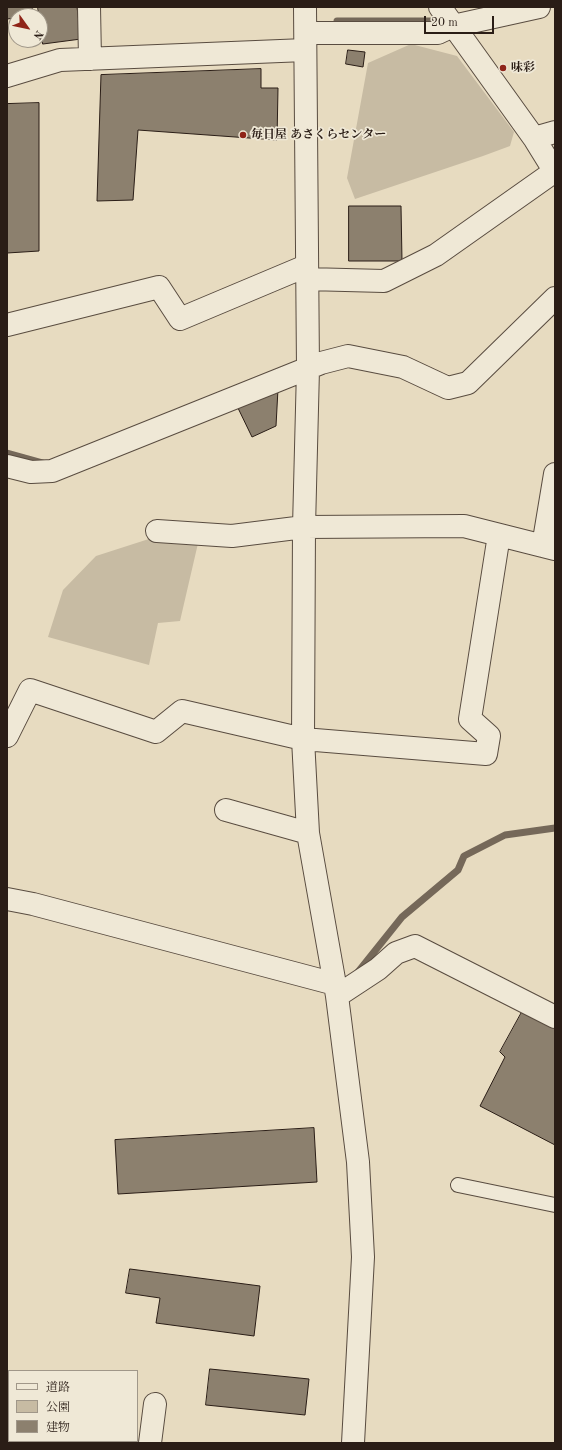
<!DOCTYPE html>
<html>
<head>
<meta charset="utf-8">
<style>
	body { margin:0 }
	#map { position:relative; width:562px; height:1450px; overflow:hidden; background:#e7dbc0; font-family:"Old Standard TT","Noto Serif JP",serif }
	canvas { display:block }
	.frame { position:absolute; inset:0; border:8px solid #2a1d16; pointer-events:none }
	.legend { position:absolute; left:8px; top:1370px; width:130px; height:72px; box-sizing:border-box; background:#efe8d6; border:1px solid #a09789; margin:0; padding:5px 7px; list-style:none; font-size:12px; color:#2a1d16 }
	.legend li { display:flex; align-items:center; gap:8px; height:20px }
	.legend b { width:20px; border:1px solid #a09789 }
	.north { position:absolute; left:8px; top:8px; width:40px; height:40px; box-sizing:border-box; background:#efe8d6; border:1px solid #a09789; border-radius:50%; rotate:123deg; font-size:11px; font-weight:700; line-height:16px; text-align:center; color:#2a1d16 }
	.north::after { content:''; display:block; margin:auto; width:14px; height:18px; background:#8f2418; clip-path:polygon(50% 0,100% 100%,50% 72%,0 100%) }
	.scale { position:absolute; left:424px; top:16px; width:70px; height:18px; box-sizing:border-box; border:2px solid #2a1d16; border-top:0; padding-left:5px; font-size:12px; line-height:14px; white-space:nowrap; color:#2a1d16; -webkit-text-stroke:3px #efe8d6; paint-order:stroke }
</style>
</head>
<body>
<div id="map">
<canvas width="562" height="1450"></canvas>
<div class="frame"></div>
<ul class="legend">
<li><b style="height:5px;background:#efe8d6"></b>道路</li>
<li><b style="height:11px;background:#c7bba3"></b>公園</li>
<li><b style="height:11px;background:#8c806e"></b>建物</li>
</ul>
<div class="north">N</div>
<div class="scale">20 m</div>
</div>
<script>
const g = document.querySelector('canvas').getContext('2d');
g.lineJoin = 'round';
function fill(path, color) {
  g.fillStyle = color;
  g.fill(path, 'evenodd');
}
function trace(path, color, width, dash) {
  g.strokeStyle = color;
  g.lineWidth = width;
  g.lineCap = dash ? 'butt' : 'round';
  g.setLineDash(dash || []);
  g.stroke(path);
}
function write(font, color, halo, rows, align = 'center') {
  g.font = font + ' "Old Standard TT","Noto Serif JP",serif';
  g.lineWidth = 3.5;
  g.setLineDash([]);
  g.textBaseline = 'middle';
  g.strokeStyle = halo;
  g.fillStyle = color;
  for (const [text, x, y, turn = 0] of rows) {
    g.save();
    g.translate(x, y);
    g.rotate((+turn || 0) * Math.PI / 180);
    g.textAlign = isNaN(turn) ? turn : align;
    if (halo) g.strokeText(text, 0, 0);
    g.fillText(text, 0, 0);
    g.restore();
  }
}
const green = new Path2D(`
	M 411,44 L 457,56 L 514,132 L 510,146 L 483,156 L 355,199 L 347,178 L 368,63 Z
	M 155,537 L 199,539 L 180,621 L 158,623 L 149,665 L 48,637 L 63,590 L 96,556 Z`);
const stream = new Path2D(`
	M 337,21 L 430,21
	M 7,453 L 43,463
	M 358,972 L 402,917 L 458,870 L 464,856 L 505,835 L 555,828`);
const building = new Path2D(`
	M 7,7 L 32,7 L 33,16 L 16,16 L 16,18 L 7,19 Z
	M 38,7 L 77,7 L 81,39 L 43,44 Z
	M 348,50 L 365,52 L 363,67 L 346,64 Z
	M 261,69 L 261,88 L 278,88 L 277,140 L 138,130 L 133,200 L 97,201 L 101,75 Z
	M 39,103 L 39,251 L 7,253 L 7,104 Z
	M 349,206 L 401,206 L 402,261 L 349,261 Z
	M 278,389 L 276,426 L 252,437 L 237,406 Z
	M 522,1012 L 555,1028 L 555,1145 L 480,1106 L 505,1057 L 500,1052 Z
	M 314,1128 L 317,1182 L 118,1194 L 115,1140 Z
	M 130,1269 L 260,1286 L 254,1336 L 156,1323 L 160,1298 L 126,1293 Z
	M 210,1369 L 309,1379 L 305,1415 L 206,1405 Z`);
const service = new Path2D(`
	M 458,1185 L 555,1205`);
const minor = new Path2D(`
	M 89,7 L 90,59
	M 305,7 L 308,369 L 304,527 L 303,739 L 308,833 L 337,996 L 358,1162 L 363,1257 L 353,1443
	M 440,7 L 534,138 L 555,172
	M 306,33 L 438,33 L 453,26 L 539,7
	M 7,76 L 60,60 L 305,50
	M 534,138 L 555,132
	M 307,279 L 384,281 L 436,255 L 555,171
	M 7,325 L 159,287 L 180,319 L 306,266
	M 7,466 L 31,472 L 52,471 L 321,363 L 348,356 L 403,367 L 448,388 L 468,383 L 555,298
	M 157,531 L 232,536 L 304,527 L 464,526 L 555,549
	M 543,546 L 555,474
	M 7,736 L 30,690 L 156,732 L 182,711 L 303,739 L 486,754 L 489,736 L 470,719 L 499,535
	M 226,810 L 308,833
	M 7,899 L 33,904 L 335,984
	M 337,996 L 378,969 L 396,953 L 415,946 L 555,1017
	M 150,1443 L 155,1404`);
const markers = [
	[503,68,4,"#8f2418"],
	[243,135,4,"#8f2418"]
];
const poiNames = [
	["味彩",511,68],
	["毎日屋 あさくらセンター",251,135]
];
fill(green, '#c7bba3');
trace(stream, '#756859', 7);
fill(building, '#8c806e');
trace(building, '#2a1d16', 1);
trace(service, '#594c40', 16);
trace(minor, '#594c40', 24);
trace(service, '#efe8d6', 14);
trace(minor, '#efe8d6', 22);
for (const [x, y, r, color] of markers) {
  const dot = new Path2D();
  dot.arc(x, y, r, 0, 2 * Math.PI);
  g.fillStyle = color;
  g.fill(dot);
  trace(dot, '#efe8d6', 1.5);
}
write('bold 12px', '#2a1d16', '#efe8d6', poiNames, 'left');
</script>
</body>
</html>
